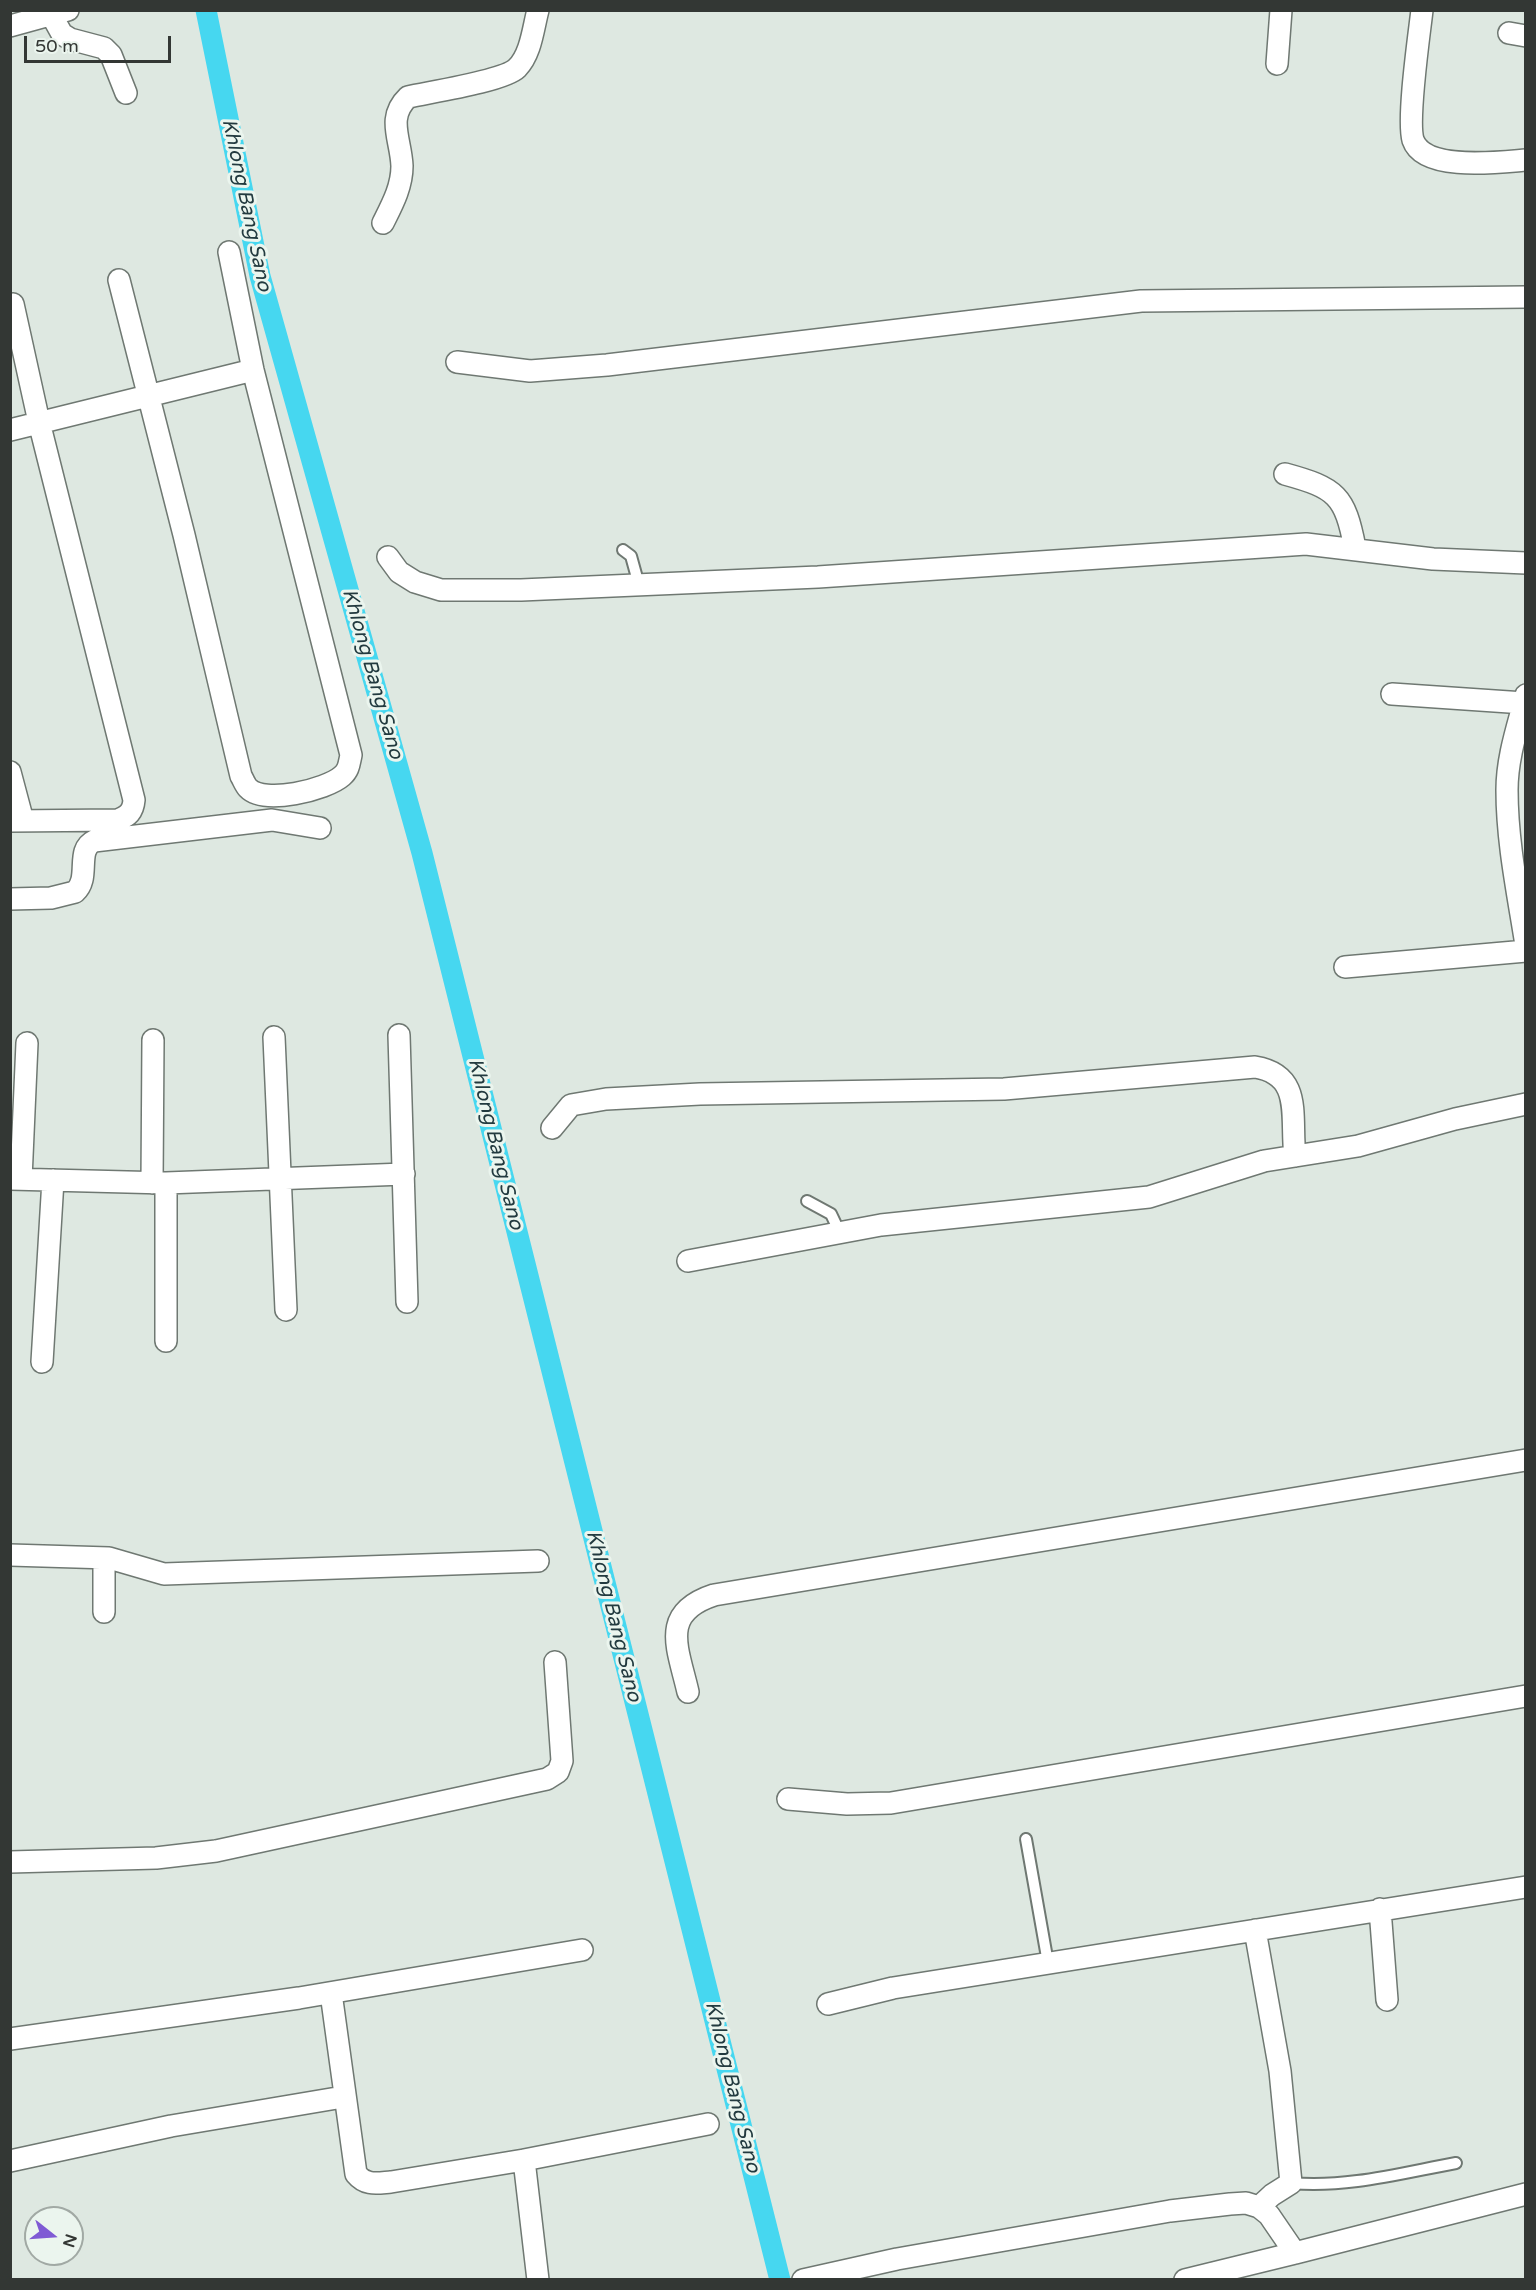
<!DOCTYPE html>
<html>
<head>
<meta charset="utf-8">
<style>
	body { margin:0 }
	#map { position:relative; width:1536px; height:2290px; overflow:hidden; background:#dee8e1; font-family:"Varela Round",sans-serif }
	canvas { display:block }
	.frame { position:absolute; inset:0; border:12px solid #333734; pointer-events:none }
	.north { position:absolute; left:24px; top:2206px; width:60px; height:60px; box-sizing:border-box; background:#ebf5ee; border:2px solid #a1a9a4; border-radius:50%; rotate:107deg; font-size:16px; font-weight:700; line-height:24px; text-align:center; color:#333734 }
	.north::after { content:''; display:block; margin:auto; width:21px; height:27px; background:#7f5ad4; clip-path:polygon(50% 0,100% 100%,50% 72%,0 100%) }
	.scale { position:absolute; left:24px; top:36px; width:147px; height:27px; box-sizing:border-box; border:3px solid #333734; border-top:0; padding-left:8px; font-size:18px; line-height:21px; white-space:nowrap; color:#333734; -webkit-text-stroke:4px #ebf5ee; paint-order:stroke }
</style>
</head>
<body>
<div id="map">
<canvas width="1536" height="2290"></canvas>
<div class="frame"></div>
<div class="north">N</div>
<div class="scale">50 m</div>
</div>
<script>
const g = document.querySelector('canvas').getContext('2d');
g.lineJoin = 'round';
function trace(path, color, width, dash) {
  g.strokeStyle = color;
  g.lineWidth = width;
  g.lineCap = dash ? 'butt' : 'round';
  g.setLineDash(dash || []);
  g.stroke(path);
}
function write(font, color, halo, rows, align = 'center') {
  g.font = font + ' "Varela Round",sans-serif';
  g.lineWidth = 6;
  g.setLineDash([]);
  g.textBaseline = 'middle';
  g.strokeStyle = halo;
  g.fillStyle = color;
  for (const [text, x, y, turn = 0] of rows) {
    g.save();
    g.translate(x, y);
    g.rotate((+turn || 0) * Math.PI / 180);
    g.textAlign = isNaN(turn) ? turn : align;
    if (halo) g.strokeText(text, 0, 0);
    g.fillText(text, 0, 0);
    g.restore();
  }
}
const canal = new Path2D(`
	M 206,10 L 260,276 L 422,853 L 780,2280`);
const lane = new Path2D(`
	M 623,550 L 631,556 L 639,585
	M 807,1201 L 831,1214 L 840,1233
	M 1026,1839 L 1048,1963
	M 1291,2183 C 1348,2188 1401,2173 1456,2163`);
const street = new Path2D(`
	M 1422,10 C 1419,36 1407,119 1413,140 C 1424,172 1500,162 1526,160
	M 52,16 L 62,34 L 70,39 L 104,48 L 111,55 L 126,93
	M 10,26 L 68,10
	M 1509,33 L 1526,36
	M 1277,64 L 1281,10
	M 383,223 C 392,205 402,187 402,166 C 401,139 386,118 408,97 C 430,92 504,81 517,68 C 531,54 533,29 538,10
	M 119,280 L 184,535 L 241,776 C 243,779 245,785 248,788 C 264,805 326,790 342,776 C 349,770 349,764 351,755 L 253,370 L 229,252
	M 457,362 L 530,371 L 607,365 L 1141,301 L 1526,297
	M 10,430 L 253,370
	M 1285,474 C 1336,488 1345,495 1355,548
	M 388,557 L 399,572 L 415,582 L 441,590 L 521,590 L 818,577 L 1306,544 L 1433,559 L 1526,563
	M 1392,694 L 1524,703
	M 1526,695 C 1518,726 1507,757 1507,790 C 1507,842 1518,894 1526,945
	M 10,772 L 23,821
	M 10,821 L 118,820 C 128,816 133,812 134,800 L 39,422 L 13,304
	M 10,899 L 51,898 L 75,892 C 91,878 75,850 94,841 L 272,820 L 320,828
	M 1345,967 L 1526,951
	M 399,1035 L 407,1302
	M 274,1037 L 286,1310
	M 552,1128 L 571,1105 L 606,1099 L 700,1094 L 1004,1089 L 1255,1067 C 1304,1075 1290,1118 1295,1156
	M 10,1179 L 166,1183 L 404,1174
	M 21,1179 L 27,1043
	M 152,1183 L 153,1040
	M 688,1261 L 881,1225 L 1149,1197 L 1264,1161 L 1358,1146 L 1455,1119 L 1526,1104
	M 166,1341 L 166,1183
	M 42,1362 L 53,1180
	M 10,1555 L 109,1558 L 164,1574 L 538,1561
	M 104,1612 L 104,1558
	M 688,1692 C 678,1648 659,1613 714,1595 L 1526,1460
	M 788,1799 L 847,1804 L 891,1803 L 1526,1696
	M 10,1862 L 156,1858 L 216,1851 L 547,1779 L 558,1772 L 562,1761 L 555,1662
	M 1380,1909 L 1387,2000
	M 1255,1930 L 1280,2071 L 1291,2183 L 1272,2195 L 1259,2207
	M 331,1993 L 356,2174 C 366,2186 377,2183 391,2182 L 524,2160
	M 828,2004 L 893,1988 L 1526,1887
	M 10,2039 L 299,1998 L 582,1950
	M 10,2161 L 171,2126 L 343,2097
	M 538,2280 L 524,2160 L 708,2124
	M 803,2280 L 897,2259 L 1170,2211 L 1230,2204 L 1246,2203 L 1259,2207 L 1269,2215 L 1295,2253 L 1526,2194
	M 1185,2280 L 1295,2253`);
const waterNames = [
	["Khlong Bang Sano",246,205,78],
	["Khlong Bang Sano",372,674,74],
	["Khlong Bang Sano",495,1144,76],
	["Khlong Bang Sano",613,1616,76],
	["Khlong Bang Sano",732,2087,76]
];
trace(canal, '#46d7f0', 21);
trace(lane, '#6f7872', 14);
trace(street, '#6f7872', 24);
trace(lane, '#fff', 10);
trace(street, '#fff', 21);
write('italic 20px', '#223a3f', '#ebf5ee', waterNames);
</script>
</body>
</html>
